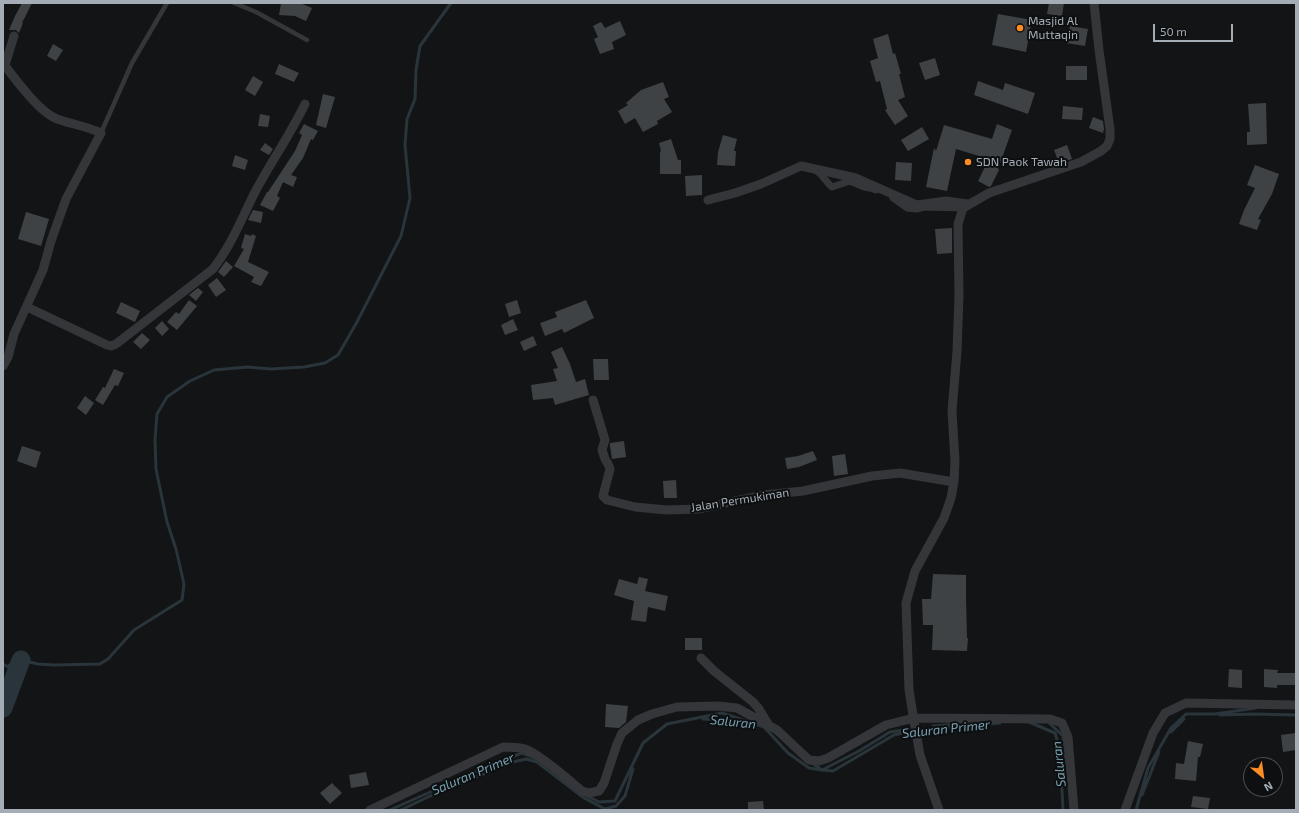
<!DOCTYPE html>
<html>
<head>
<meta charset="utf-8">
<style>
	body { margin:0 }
	#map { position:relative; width:1299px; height:813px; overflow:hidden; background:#131415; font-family:"Exo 2",sans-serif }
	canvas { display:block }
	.frame { position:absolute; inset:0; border:4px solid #a4adb6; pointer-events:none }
	.north { position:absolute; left:1243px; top:757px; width:40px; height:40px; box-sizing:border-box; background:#0e0f10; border:1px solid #4a4e52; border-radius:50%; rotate:151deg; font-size:11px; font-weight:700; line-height:16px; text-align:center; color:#a4adb6 }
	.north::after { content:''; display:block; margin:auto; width:14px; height:18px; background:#fc8d25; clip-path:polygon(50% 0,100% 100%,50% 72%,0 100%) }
	.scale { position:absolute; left:1153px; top:24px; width:80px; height:18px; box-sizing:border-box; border:2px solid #a4adb6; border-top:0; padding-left:5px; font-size:12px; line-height:14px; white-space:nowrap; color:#a4adb6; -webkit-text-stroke:3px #0e0f10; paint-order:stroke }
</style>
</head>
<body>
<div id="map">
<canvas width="1299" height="813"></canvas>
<div class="frame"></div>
<div class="north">N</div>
<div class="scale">50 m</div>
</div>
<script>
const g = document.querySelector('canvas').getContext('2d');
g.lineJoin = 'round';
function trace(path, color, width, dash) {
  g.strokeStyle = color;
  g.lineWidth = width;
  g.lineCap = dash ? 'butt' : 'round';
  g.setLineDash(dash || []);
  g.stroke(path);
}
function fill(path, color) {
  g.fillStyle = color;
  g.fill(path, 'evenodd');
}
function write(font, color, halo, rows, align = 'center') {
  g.font = font + ' "Exo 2",sans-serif';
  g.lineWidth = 4;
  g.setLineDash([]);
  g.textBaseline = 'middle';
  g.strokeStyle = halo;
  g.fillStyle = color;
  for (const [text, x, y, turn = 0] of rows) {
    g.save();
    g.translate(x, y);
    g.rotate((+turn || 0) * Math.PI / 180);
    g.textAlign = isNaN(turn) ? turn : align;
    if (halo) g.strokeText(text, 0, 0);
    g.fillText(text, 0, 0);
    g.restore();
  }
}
const stream = new Path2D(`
	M 3,664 L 8,667 L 13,661 L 21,660 L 38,664 L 54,665 L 100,664 L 108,659 L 134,630 L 182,600 L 184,584 L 176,549 L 167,522 L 156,469 L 155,440 L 157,414 L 167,397 L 190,381 L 214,370 L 247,367 L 271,369 L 304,367 L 325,363 L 338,355 L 357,322 L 401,236 L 410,198 L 405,145 L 407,119 L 415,99 L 416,70 L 420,46 L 451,3
	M 1220,715 L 1255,714 L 1296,715
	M 703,719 L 739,721
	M 1047,721 L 1063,736 L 1066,762
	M 1029,722 L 1055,733 L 1060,750 L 1063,810
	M 933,726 L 961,724
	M 764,727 L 788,753 L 809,768 L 822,770 L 859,751 L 890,732 L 910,729
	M 1171,732 L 1184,719
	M 812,763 L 822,770 L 833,771 L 894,735 L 916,730 L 1000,723
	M 1142,795 L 1159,752
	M 587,796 L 599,802 L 615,801 L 643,743 L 667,724 L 722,713 L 764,727
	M 390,810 L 495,763 L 522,753 L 535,758
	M 401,810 L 430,796 L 513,762 L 526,759 L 537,762 L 584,798 L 605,809 L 616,806 L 625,796 L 633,769
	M 1136,810 L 1148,768 L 1171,728 L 1186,714 L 1215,714 L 1256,708`);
const river = new Path2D(`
	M 3,708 L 21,660`);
const building = new Path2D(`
	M 22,3 L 32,3 L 22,23 L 23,23 L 19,33 L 16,30 L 9,30 L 15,16 Z
	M 281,3 L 300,3 L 312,8 L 306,21 L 295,16 L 279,15 Z
	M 1049,3 L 1064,3 L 1062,16 L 1047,14 Z
	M 998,14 L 1032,20 L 1026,52 L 992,45 Z
	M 620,21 L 626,35 L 612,42 L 614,49 L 600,54 L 594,39 L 598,37 L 593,26 L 601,22 L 605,28 Z
	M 1070,26 L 1088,29 L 1085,46 L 1066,43 Z
	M 888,34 L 893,54 L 895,53 L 901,74 L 899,74 L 905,97 L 898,100 L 908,116 L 895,125 L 885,110 L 887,109 L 880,81 L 876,82 L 870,61 L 878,58 L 873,39 Z
	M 53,44 L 63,50 L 56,61 L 47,56 Z
	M 935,58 L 940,75 L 925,80 L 919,63 Z
	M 279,64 L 299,73 L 294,82 L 275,74 Z
	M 1066,66 L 1087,66 L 1087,80 L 1066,80 Z
	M 253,76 L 263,82 L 255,96 L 245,90 Z
	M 978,81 L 1003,90 L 1005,83 L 1035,93 L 1028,114 L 974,95 Z
	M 663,82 L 669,97 L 664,99 L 672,112 L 657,121 L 658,124 L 643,132 L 635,118 L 625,124 L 618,111 L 628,105 L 626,103 L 641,90 Z
	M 323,94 L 335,97 L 326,128 L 316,125 Z
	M 1266,103 L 1267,144 L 1247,145 L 1247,132 L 1250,132 L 1248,104 Z
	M 1063,106 L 1083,108 L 1082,120 L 1062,119 Z
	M 260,114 L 270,116 L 268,127 L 258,126 Z
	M 1093,117 L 1103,121 L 1104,129 L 1103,133 L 1089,128 Z
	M 304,124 L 318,131 L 313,140 L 311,139 L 303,158 L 291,175 L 297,177 L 293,187 L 283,182 L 277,196 L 280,198 L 273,211 L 260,205 L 267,192 L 268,192 L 295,151 L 302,135 L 299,133 Z
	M 997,124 L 1012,130 L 998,169 L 999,170 L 991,186 L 989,187 L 978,181 L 989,159 L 956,149 L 947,191 L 926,187 L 934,148 L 936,151 L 944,125 L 992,139 Z
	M 922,127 L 929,139 L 908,151 L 901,140 Z
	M 723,135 L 737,139 L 734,151 L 736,151 L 735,166 L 717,165 L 718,152 Z
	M 671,139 L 678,160 L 681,160 L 681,174 L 660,174 L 660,152 L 661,151 L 659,143 Z
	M 265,143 L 273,149 L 269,155 L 260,150 Z
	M 1067,145 L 1072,159 L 1059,163 L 1054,150 Z
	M 235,155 L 248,160 L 245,170 L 232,166 Z
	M 896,162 L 912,163 L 911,181 L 895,180 Z
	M 1255,165 L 1279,174 L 1272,194 L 1258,219 L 1261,220 L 1257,230 L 1239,224 L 1244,210 L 1255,188 L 1247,185 Z
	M 702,175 L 702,195 L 686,196 L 685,176 Z
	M 253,210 L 263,212 L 261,223 L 248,220 Z
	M 26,212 L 49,219 L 41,246 L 18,239 Z
	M 952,228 L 952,253 L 937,254 L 935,229 Z
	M 245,234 L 251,236 L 252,234 L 256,236 L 248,262 L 269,272 L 261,286 L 251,282 L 254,277 L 234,266 L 244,249 L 241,248 Z
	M 226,261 L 233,267 L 224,277 L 218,272 Z
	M 217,278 L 226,290 L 216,297 L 208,285 Z
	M 198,288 L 203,292 L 196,301 L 189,295 Z
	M 189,300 L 197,306 L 177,330 L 167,322 L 176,312 L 179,314 Z
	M 517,300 L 521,313 L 509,317 L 505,304 Z
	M 586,300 L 594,318 L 564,333 L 562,329 L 545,336 L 540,323 L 557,317 L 555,312 Z
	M 121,302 L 140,311 L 135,322 L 116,313 Z
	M 513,319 L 518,330 L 505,335 L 501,325 Z
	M 162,321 L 169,329 L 162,336 L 155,328 Z
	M 142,333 L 150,340 L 141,349 L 133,342 Z
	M 533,336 L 537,345 L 524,351 L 520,342 Z
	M 562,347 L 570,364 L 576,382 L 585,379 L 589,395 L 555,405 L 553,398 L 533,400 L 531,385 L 557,381 L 553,369 L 558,368 L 551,352 Z
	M 593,359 L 608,359 L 609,380 L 594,380 Z
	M 114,369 L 124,373 L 118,386 L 115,385 L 103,405 L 95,400 L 103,387 L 105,388 Z
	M 85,396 L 94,403 L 86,415 L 77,408 Z
	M 624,441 L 626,457 L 612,459 L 610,446 L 610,443 Z
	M 22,446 L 41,452 L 36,468 L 17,461 Z
	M 813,451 L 817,460 L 799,467 L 787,469 L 785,458 L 798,456 Z
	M 845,454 L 848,474 L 834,476 L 832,456 Z
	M 676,480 L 677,498 L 664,498 L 663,481 Z
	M 933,574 L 966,575 L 966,598 L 967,638 L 968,638 L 967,651 L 932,650 L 933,625 L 923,625 L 922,599 L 931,599 Z
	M 639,577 L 648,579 L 645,591 L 668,596 L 665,611 L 648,607 L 646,622 L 631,620 L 634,601 L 614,595 L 619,579 L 637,584 Z
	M 685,638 L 702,638 L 702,650 L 685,650 Z
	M 1229,669 L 1242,670 L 1242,688 L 1228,687 Z
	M 1264,669 L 1278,670 L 1277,673 L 1296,673 L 1296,685 L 1277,685 L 1277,688 L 1264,687 Z
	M 606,704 L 628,706 L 626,722 L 619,728 L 605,727 Z
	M 1296,733 L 1296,750 L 1283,752 L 1281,735 Z
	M 1188,741 L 1203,744 L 1200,757 L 1198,757 L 1196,781 L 1175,779 L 1176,763 L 1184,764 Z
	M 366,772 L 369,785 L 351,788 L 349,775 Z
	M 332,783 L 342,793 L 330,804 L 320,793 Z
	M 1193,796 L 1210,798 L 1208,809 L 1191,807 Z
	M 763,801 L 764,810 L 748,810 L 748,802 Z`);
const service = new Path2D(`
	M 234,3 L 256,12 L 307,40
	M 101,133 L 132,63 L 167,3`);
const pedestrian = new Path2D(`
	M 815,170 C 822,173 825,181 832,187 L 850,181 L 864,187 L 870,188 L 876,190
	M 893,198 L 907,208 L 916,209 L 925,207 L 963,208`);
const minor = new Path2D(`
	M 3,63 C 15,79 39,112 57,119 C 71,124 86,126 101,133 L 66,199 L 51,241 L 43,270 L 14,334 L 8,357 L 3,366
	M 5,65 L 14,36
	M 708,200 L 735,193 L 761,184 L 801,166 L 856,178 L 917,205 L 946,201 L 968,204
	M 27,307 L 107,345 L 111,346 L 116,344 L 213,269 C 231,246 242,218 255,192 C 271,162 290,135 305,104
	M 593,400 L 605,440 L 602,450 L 605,459 L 608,464 L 610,469 L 603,496 L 607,500 L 635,507 L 667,510 L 698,509 L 764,495 L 803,491 L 872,476 L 900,473 L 954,482
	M 701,658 L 714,671 L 753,702 L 759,709 L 768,724
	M 370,810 L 503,747 C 510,747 518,747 525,749 C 540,754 569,780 582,791 L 589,793 L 599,791 L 604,783 L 617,744 L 622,733 L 638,720 L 652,714 L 677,707 L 718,706 L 737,708 L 777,730 L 809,760 L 819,761 L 828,758 L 886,725 L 914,718 L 1050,719 L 1062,723 L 1068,737 L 1074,810
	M 939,810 L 920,755 L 914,721 L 909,690 L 906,603 L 915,571 L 944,518 L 951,498 L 954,482 L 955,461 L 952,411 L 957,351 L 959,296 L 958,224 L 963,208 L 989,193 L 1081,162 L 1101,151 L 1107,146 L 1110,139 L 1110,129 L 1099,50 L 1094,3
	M 1125,810 L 1153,733 L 1165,713 L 1186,703 L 1296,705`);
const markers = [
	[1020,28,4,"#fc8d25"],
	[968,162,4,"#fc8d25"]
];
const poiNames = [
	["Masjid Al",1028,21],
	["Muttaqin",1028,35],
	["SDN Paok Tawah",976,162]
];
const streetNames = [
	["Jalan Permukiman",740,500,-9]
];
const waterNames = [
	["Saluran",733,722,6],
	["Saluran Primer",946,729,-6],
	["Saluran",1059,764,-96],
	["Saluran Primer",473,774,-23]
];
trace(stream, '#29353a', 3);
trace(river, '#29353a', 19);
fill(building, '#3f4245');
trace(service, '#34363a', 4.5);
trace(pedestrian, '#34363a', 7);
trace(minor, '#34363a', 9);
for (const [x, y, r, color] of markers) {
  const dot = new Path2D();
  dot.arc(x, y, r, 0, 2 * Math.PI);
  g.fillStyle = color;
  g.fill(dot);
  trace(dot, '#0e0f10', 1.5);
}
write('12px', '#a4adb6', '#0e0f10', poiNames, 'left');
write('12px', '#a4adb6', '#0e0f10', streetNames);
write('italic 13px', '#79a3b4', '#0e0f10', waterNames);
</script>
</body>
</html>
